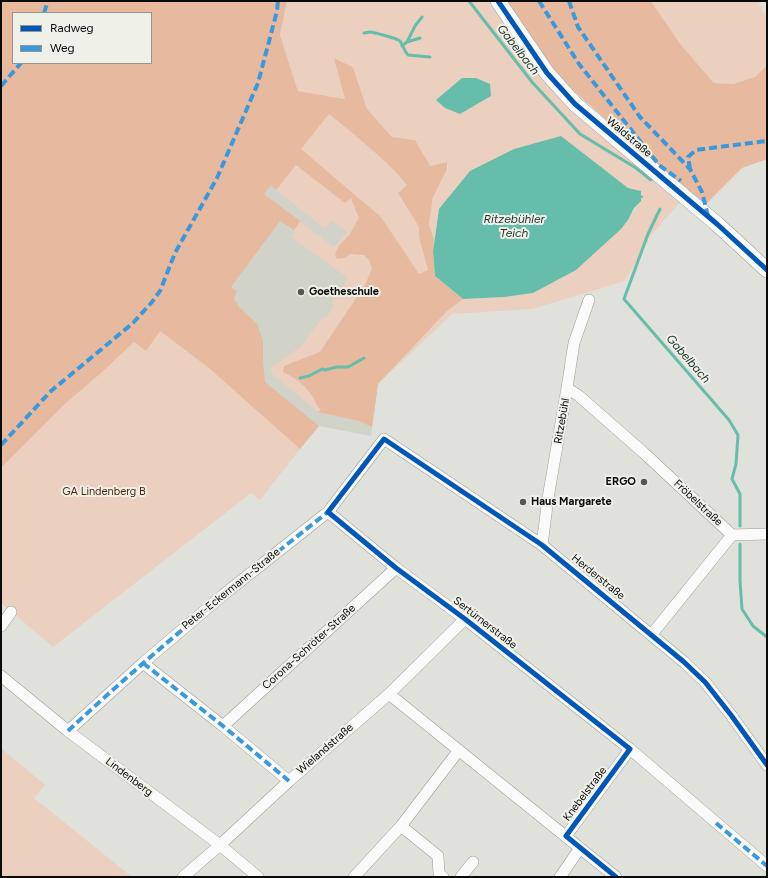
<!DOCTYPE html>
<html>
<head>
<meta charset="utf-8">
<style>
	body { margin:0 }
	#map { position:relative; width:768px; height:878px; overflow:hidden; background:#e1e1dc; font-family:Figtree,sans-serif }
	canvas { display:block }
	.frame { position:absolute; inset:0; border:2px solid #0b0c09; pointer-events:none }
	.legend { position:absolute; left:12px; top:12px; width:140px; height:52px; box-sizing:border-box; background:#eff0e8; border:1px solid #94958f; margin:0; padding:5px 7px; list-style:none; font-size:12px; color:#0b0c09 }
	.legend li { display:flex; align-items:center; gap:8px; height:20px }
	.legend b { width:20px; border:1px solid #94958f }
</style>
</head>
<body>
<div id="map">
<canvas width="768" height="878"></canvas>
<div class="frame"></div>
<ul class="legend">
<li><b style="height:5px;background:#0057b8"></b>Radweg</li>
<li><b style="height:5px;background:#3a99dd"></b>Weg</li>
</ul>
</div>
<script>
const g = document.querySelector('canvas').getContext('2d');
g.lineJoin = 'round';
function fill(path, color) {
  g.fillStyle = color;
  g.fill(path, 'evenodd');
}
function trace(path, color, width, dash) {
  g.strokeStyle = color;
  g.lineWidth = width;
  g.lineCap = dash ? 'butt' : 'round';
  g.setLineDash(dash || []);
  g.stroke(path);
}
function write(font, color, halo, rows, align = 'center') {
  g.font = font + ' Figtree,sans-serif';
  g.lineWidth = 4;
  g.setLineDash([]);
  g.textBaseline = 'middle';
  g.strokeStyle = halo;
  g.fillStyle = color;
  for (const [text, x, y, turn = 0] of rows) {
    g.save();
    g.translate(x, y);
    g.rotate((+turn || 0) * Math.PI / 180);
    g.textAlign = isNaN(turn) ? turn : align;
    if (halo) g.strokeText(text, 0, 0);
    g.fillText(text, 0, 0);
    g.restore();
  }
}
const built = new Path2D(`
	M 300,149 L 381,217 L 446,312 L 378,384 L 371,436 L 319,426 L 300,449 L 210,369 L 209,234 Z`);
const green = new Path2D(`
	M 287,1 L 490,1 L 540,74 L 682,200 L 651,235 L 625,281 L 532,309 L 452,314 L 378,384 L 446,312 L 463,299 L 504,297 L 533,293 L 628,220 C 631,214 641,202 641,197 L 643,197 L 641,196 L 641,191 L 628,188 L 606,171 L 439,209 L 434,240 L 429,224 L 433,197 L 448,170 L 447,162 L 429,166 L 415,140 L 392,137 L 367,109 L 353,67 L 335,58 L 345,99 L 298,91 L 280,35 Z
	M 651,1 L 758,1 L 767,19 L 767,65 L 755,77 L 733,84 L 714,83 L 681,45 Z
	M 329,114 C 355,136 385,158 407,185 L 398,193 L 419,227 L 419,237 L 428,270 L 419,275 L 381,217 L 300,149 Z
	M 296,165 L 345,203 L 351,197 L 359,218 L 350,234 L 338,247 L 344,258 L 352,253 L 364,255 L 369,260 L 372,269 L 365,285 L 320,352 L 295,362 L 284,372 C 294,377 304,385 311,394 C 316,400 315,405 321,410 L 318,412 L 272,374 L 271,368 L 301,346 L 322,318 L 326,318 L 333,307 L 332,301 L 348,278 L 291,237 L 295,231 L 294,230 L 300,221 L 334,247 L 347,232 L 332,221 L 325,229 L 276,190 Z
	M 160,331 L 210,369 L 300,449 L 260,500 L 251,493 L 53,647 L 1,603 L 1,468 L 66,403 L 101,373 L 134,342 Z
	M 1,748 L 45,785 L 34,798 L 132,877 L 1,877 Z`);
const forest = new Path2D(`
	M 1,1 L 287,1 L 280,35 L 298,91 L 345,99 L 334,58 L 353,67 L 367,109 L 392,137 L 415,140 L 430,166 L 447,162 L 447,170 L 433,197 L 429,224 L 434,240 L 433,251 L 435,276 L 463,299 L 446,312 L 378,384 L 372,427 L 359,421 L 318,412 L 321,410 C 315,405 316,400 311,394 C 304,384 294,377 283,372 L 284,366 L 320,352 L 365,285 L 372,269 L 369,260 L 364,255 L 351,254 L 344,258 L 337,259 L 335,255 L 338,247 L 350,234 L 359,218 L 351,198 L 345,203 L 296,165 L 276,190 L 271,185 L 264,194 L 300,221 L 294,230 L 280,221 L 231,287 L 237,291 L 234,299 L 240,308 L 257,324 L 263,341 L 263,362 L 265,382 L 319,426 L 300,449 L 210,369 L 160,331 L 146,351 L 134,342 L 101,373 L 66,403 L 1,468 ZM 13,13 L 151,13 L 151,63 L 13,63 ZM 329,114 C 355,136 385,158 407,185 L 398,193 L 419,227 L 419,237 L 428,270 L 419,274 L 381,217 L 301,149 Z
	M 503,1 L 651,1 L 681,45 L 714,83 L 733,84 L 755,77 L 767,65 L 767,159 L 742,168 L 702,208 L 678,184 L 565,83 L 520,27 Z`);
const water = new Path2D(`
	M 462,78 L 476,78 L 490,84 L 491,96 L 460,114 L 445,108 L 436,100 Z
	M 561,136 L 628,188 L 641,191 L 641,195 L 644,197 L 641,198 L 641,201 L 634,208 L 628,220 L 621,229 L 576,270 L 533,293 L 504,297 L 463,299 L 435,276 L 433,251 L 439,209 L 470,171 L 514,149 Z`);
const stream = new Path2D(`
	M 469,1 L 532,82 L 580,134 L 636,168 L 651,180
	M 364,33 C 366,33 368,32 370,32 C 374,32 398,39 400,41 C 403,45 404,51 408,55 L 430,57
	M 407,42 L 420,38
	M 402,46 L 407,42 L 415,26 L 422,17
	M 660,209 L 648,234 L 624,299 L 729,420 L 738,435 L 736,464 L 732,479 L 740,494 L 740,526
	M 300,378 L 309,376 L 322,369 L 325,370 L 337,367 L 348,367 L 364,358
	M 740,544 L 740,581 L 742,609 L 753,626 L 767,637`);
const street = new Path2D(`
	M 567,388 L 579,396 L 644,453 L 732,535 L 652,634
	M 328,512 L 396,568 L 465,619 L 630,749 L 767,866
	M 732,535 L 767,534
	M 542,545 L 548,498 L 567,388 L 574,343 L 589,300
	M 1,626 L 11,612
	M 143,663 L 223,726 L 289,781
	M 1,676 L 68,731 L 220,845 L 258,877
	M 389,694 L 616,877
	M 223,726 L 396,568
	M 68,731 L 143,663 L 223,595 L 328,512 L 384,439 L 542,545 L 684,662 L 705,682 L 731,715 L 767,765
	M 401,826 L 438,856 L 439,874 L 443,877
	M 566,836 L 630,749
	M 183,877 L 220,845 L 289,781 L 389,694 L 465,619
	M 354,877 L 401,826 L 459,750
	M 461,877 L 473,862
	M 560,877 L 580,848`);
const secondary = new Path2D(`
	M 498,1 L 547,73 L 575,104 L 717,224 L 767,270`);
const quiet = new Path2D(`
	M 539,1 L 579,64 L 659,165 L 681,181
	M 569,1 L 578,27 L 640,117 L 690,169 L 702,192 L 708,216
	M 44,13 L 48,1
	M 1,86 L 21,63
	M 690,169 L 688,157 L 696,150 L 767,141
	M 1,445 L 51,391 L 133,323 L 152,302 L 160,291 L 175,253 L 217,178 L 258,83 L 277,11 L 278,1
	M 143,663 L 223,726 L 289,781
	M 68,731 C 151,653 239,582 328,512
	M 716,823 L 767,866`);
const cycleway = new Path2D(`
	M 498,1 L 547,73 L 575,104 L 717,224 L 767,270
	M 616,877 L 566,836 L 630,749 L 465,619 L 396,568 L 328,512 L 384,439 L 542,545 L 684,662 L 705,682 L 731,715 L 767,765`);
const markers = [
	[301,292,4,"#565753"],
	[644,482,4,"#565753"],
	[523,502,4,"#565753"]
];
const streetNames = [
	["Waldstraße",629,137,40],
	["Ritzebühl",562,421,-80],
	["Fröbelstraße",698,503,43],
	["Herderstraße",598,577,39],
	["Peter-Eckermann-Straße",231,589,-39],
	["Sertürnerstraße",485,623,38],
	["Corona-Schröter-Straße",309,647,-42],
	["Wielandstraße",325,749,-41],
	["Lindenberg",129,777,37],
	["Knebelstraße",585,794,-53]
];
const poiNames = [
	["Goetheschule",309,292],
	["ERGO",636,482,"right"],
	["Haus Margarete",531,502]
];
const parkNames = [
	["GA Lindenberg B",104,492]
];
const waterNames = [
	["Gabelbach",518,50,52],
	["Ritzebühler",514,219],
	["Teich",514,233],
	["Gabelbach",688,359,49]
];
fill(built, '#d1d2c8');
fill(green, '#ebcfbf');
fill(forest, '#e7baa0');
fill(water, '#66beaa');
trace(stream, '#66beaa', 3);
trace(street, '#9c9c99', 12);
trace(secondary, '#9c9c99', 16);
trace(street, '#fafafa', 11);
trace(secondary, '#fafafa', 15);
trace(quiet, '#3a99dd', 4, [8, 4]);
trace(cycleway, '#0057b8', 5);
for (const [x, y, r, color] of markers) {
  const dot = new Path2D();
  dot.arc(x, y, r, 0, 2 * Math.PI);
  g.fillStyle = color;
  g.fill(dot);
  trace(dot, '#eff0e8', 1.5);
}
write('11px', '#0b0c09', '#eff0e8', streetNames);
write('bold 11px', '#0b0c09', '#eff0e8', poiNames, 'left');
write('11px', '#511e00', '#eff0e8', parkNames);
write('italic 12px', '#1c312b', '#eff0e8', waterNames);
</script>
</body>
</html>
